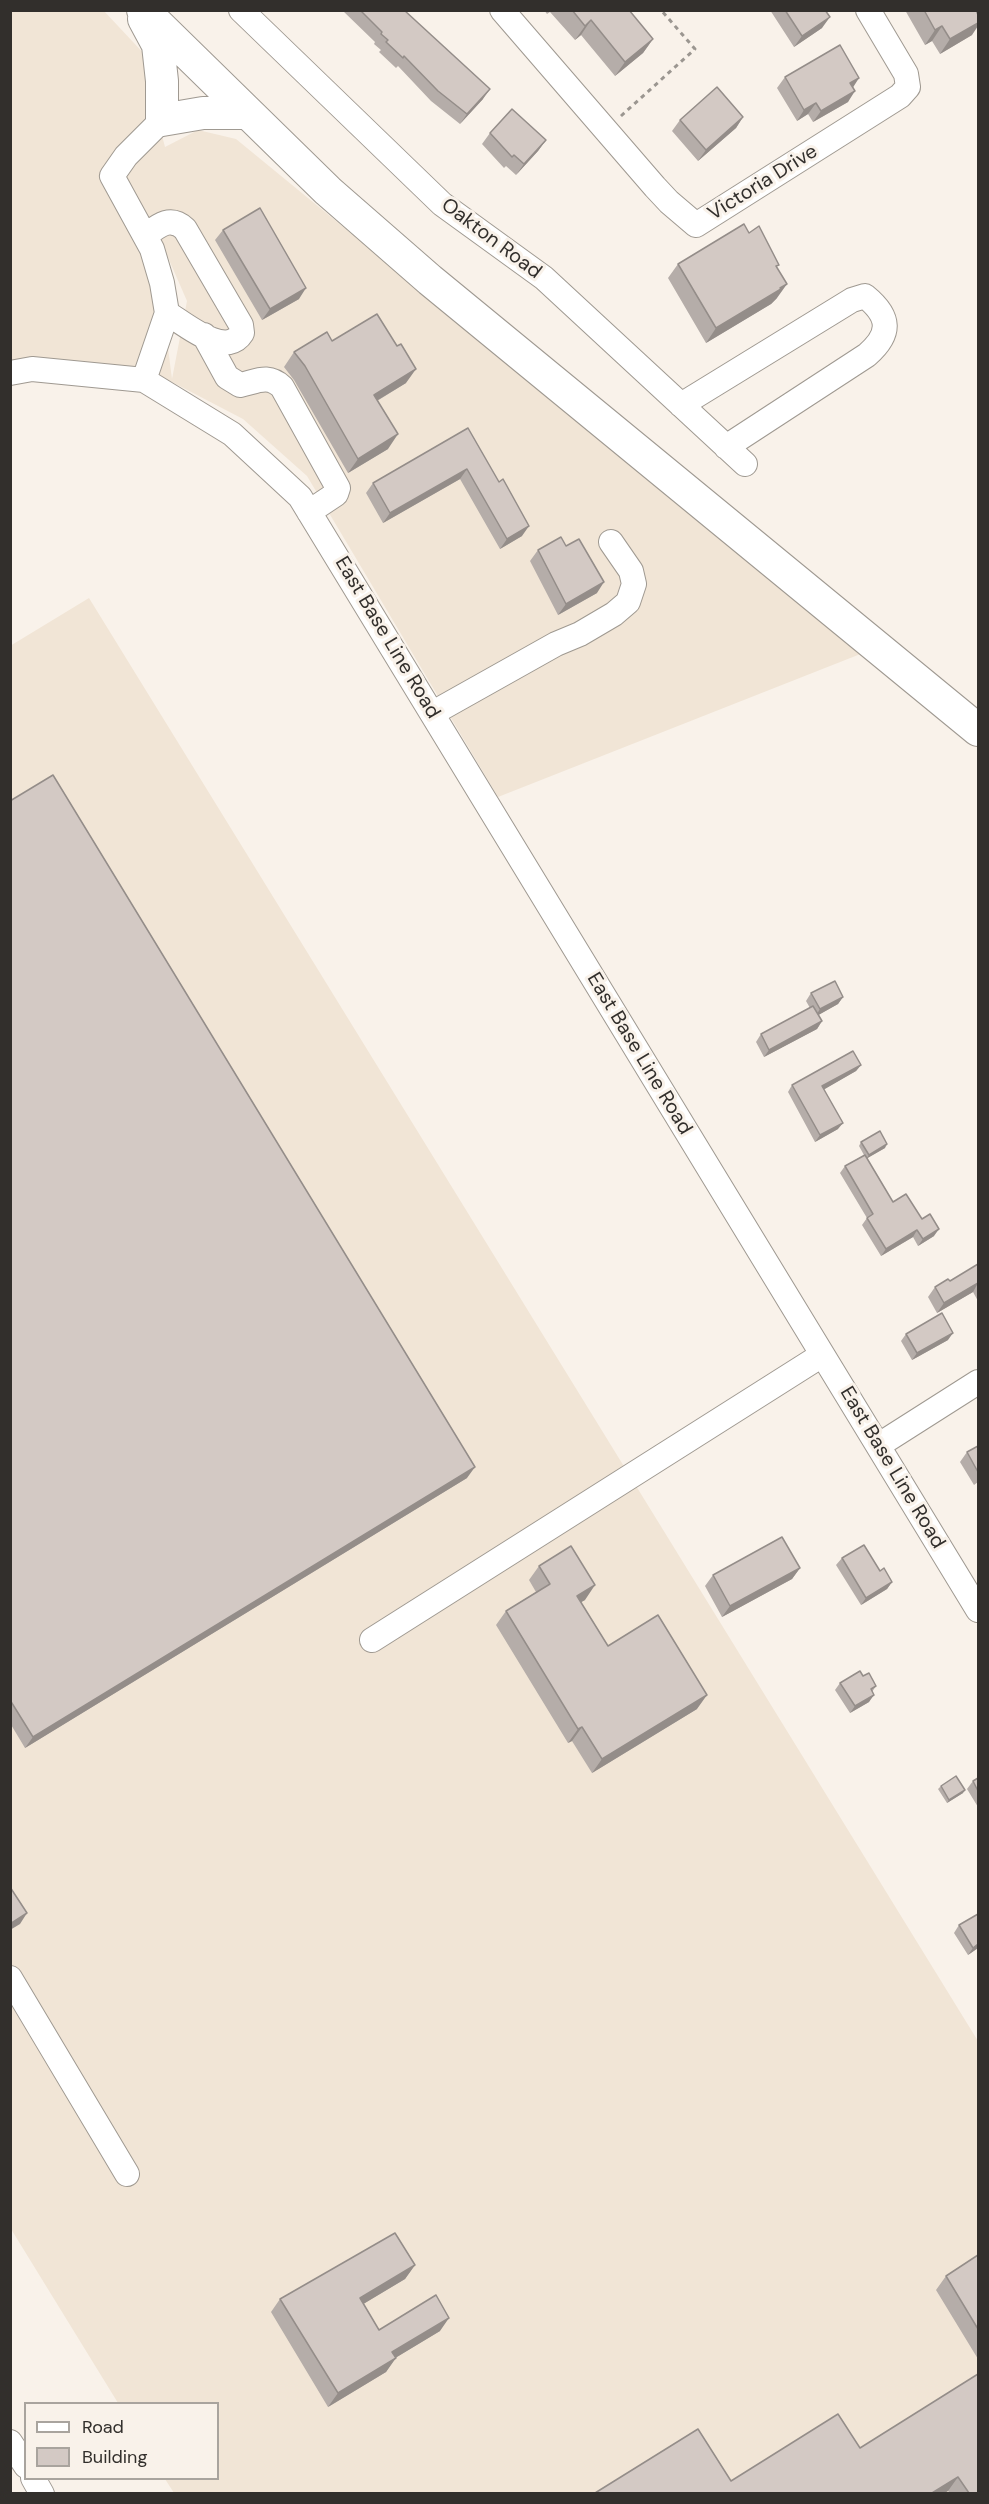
<!DOCTYPE html>
<html>
<head>
<meta charset="utf-8">
<style>
	body { margin:0 }
	#map { position:relative; width:989px; height:2504px; overflow:hidden; background:#f9f2ea; font-family:"DM Sans",sans-serif }
	canvas { display:block }
	.frame { position:absolute; inset:0; border:12px solid #322f2c; pointer-events:none }
	.legend { position:absolute; left:24px; top:2402px; width:195px; height:78px; box-sizing:border-box; background:#f9f2ea; border:2px solid #a9a49e; margin:0; padding:8px 10px; list-style:none; font-size:18px; color:#322f2c }
	.legend li { display:flex; align-items:center; gap:12px; height:30px }
	.legend b { width:30px; border:2px solid #a9a49e }
</style>
</head>
<body>
<div id="map">
<canvas width="989" height="2504"></canvas>
<div class="frame"></div>
<ul class="legend">
<li><b style="height:8px;background:#fff"></b>Road</li>
<li><b style="height:16px;background:#d3c9c4"></b>Building</li>
</ul>
</div>
<script>
const g = document.querySelector('canvas').getContext('2d');
g.lineJoin = 'round';
function fill(path, color) {
  g.fillStyle = color;
  g.fill(path, 'evenodd');
}
function trace(path, color, width, dash) {
  g.strokeStyle = color;
  g.lineWidth = width;
  g.lineCap = dash ? 'butt' : 'round';
  g.setLineDash(dash || []);
  g.stroke(path);
}
function write(font, color, halo, rows, align = 'center') {
  g.font = font + ' "DM Sans",sans-serif';
  g.lineWidth = 6;
  g.setLineDash([]);
  g.textBaseline = 'middle';
  g.strokeStyle = halo;
  g.fillStyle = color;
  for (const [text, x, y, turn = 0] of rows) {
    g.save();
    g.translate(x, y);
    g.rotate((+turn || 0) * Math.PI / 180);
    g.textAlign = isNaN(turn) ? turn : align;
    if (halo) g.strokeText(text, 0, 0);
    g.fillText(text, 0, 0);
    g.restore();
  }
}
const built = new Path2D(`
	M 11,11 L 104,11 L 148,58 L 150,90 L 165,147 L 198,130 L 236,139 L 863,653 L 498,797 L 307,476 L 243,419 L 172,382 L 128,367 L 11,364 ZM 153,223 L 187,301 L 172,379 L 152,224 Z
	M 89,598 L 978,2041 L 978,2493 L 174,2493 L 165,2479 L 218,2478 L 218,2404 L 118,2403 L 11,2229 L 10,646 Z`);
const path = new Path2D(`
	M 621,116 L 695,49 L 661,10`);
const minor = new Path2D(`
	M 241,10 L 442,204 L 544,278 L 745,464
	M 502,10 L 655,187 L 669,202 L 696,225 L 900,96 L 908,87 L 906,74 L 868,10
	M 145,236 C 158,226 170,215 185,229 L 241,325 L 242,333 C 226,359 185,324 167,313
	M 204,335 L 227,377 L 240,385 C 258,381 268,374 282,387 L 338,488 L 336,494 L 309,512
	M 10,373 L 32,369 L 144,380 L 232,434 L 300,497 L 978,1610
	M 144,380 L 167,313 L 162,283 L 152,249 L 112,176 L 126,156 L 162,120
	M 681,405 L 852,300 L 865,296 C 891,317 891,334 867,355 L 726,447
	M 433,713 L 556,644 L 580,634 L 614,614 L 628,602 L 634,584 L 631,571 L 611,542
	M 879,1445 L 978,1382
	M 372,1640 L 822,1355
	M 10,1978 L 127,2174
	M 10,2442 L 26,2466
	M 33,2478 L 42,2494`);
const major = new Path2D(`
	M 143,10 L 328,191 L 430,280 L 978,730
	M 144,19 L 158,45 L 162,81 L 162,120 L 203,113 L 247,113`);
const wall = new Path2D(`
	M 342,10 L 404,10 L 483,99 L 460,124 L 431,101 L 398,66 L 396,68 L 379,52 L 381,50 L 374,44 L 375,42 Z
	M 544,10 L 629,10 L 653,39 L 643,53 L 615,76 L 581,35 L 575,40 L 550,12 L 547,14 Z
	M 770,10 L 825,10 L 822,28 L 794,47 Z
	M 905,10 L 976,10 L 972,35 L 940,54 L 932,41 L 925,45 Z
	M 785,77 L 853,87 L 848,102 L 813,122 L 808,114 L 797,121 L 777,88 Z
	M 743,117 L 736,128 L 698,161 L 672,131 L 680,120 Z
	M 490,133 L 546,140 L 538,151 L 516,175 L 506,166 L 504,168 L 482,144 Z
	M 223,230 L 299,299 L 262,320 L 215,240 Z
	M 678,264 L 777,267 L 777,298 L 771,304 L 706,343 L 668,278 Z
	M 332,341 L 406,383 L 377,401 L 388,449 L 348,473 L 294,380 L 284,367 L 294,352 Z
	M 468,428 L 522,536 L 500,549 L 460,479 L 383,523 L 366,493 L 373,483 Z
	M 566,546 L 597,593 L 558,615 L 530,561 L 538,550 Z
	M 10,801 L 467,1478 L 25,1748 L 10,1723 Z
	M 811,993 L 843,997 L 838,1004 L 818,1015 L 822,1021 L 817,1029 L 764,1057 L 756,1042 L 761,1034 L 810,1008 L 806,1001 Z
	M 861,1065 L 856,1071 L 824,1089 L 838,1129 L 815,1142 L 788,1092 L 792,1085 Z
	M 861,1142 L 885,1148 L 867,1158 L 893,1202 L 934,1236 L 918,1246 L 913,1237 L 881,1256 L 862,1225 L 867,1218 L 840,1173 L 845,1166 L 864,1155 L 859,1146 Z
	M 978,1264 L 978,1301 L 973,1292 L 937,1313 L 928,1297 L 935,1287 L 950,1281 Z
	M 906,1334 L 948,1340 L 912,1360 L 901,1341 Z
	M 978,1446 L 978,1482 L 974,1485 L 960,1462 L 967,1452 Z
	M 842,1558 L 880,1571 L 892,1582 L 887,1589 L 861,1605 L 836,1565 Z
	M 539,1566 L 585,1600 L 581,1602 L 608,1646 L 697,1709 L 592,1773 L 572,1741 L 568,1743 L 496,1625 L 506,1611 L 536,1592 L 529,1580 Z
	M 800,1568 L 792,1579 L 722,1617 L 705,1586 L 713,1575 Z
	M 863,1676 L 876,1686 L 872,1692 L 869,1702 L 850,1713 L 835,1690 L 840,1683 Z
	M 978,1778 L 978,1807 L 967,1789 L 973,1781 Z
	M 941,1786 L 963,1793 L 947,1803 L 938,1789 Z
	M 978,1915 L 978,1948 L 968,1955 L 954,1933 L 959,1925 Z
	M 978,2255 L 978,2359 L 936,2290 L 946,2276 Z
	M 415,2265 L 405,2279 L 363,2304 L 379,2330 L 440,2331 L 395,2358 L 386,2372 L 328,2407 L 271,2312 L 280,2299 Z
	M 978,2374 L 978,2493 L 950,2493 L 948,2491 L 731,2481 L 860,2448 Z`);
const shadedWall = new Path2D(`
	M 830,17 L 822,28 L 794,47 L 802,36 Z
	M 591,20 L 581,35 L 575,40 L 585,26 Z
	M 978,23 L 978,26 L 972,35 L 940,54 L 950,39 Z
	M 942,26 L 932,41 L 925,45 L 935,30 Z
	M 653,39 L 643,53 L 615,76 L 625,62 Z
	M 859,78 L 852,89 L 850,83 Z
	M 490,89 L 483,99 L 460,124 L 467,114 Z
	M 855,91 L 848,102 L 813,122 L 821,111 Z
	M 816,103 L 808,114 L 797,121 L 804,110 Z
	M 743,117 L 736,128 L 698,161 L 706,150 Z
	M 546,140 L 538,151 L 516,175 L 524,164 Z
	M 787,284 L 777,298 L 771,304 L 706,343 L 716,328 Z
	M 306,288 L 299,299 L 262,320 L 270,309 Z
	M 416,369 L 406,383 L 363,409 L 374,395 Z
	M 398,434 L 388,449 L 348,473 L 358,459 Z
	M 467,469 L 460,479 L 383,523 L 390,513 Z
	M 529,526 L 522,536 L 500,549 L 507,539 Z
	M 604,582 L 597,593 L 558,615 L 566,604 Z
	M 843,997 L 838,1004 L 815,1017 L 820,1009 Z
	M 822,1021 L 817,1029 L 764,1057 L 769,1050 Z
	M 861,1065 L 856,1071 L 818,1093 L 822,1086 Z
	M 843,1123 L 838,1129 L 815,1142 L 820,1135 Z
	M 887,1144 L 885,1148 L 866,1159 L 869,1155 Z
	M 939,1229 L 934,1236 L 918,1246 L 923,1239 Z
	M 917,1230 L 913,1237 L 881,1256 L 886,1249 Z
	M 978,1283 L 973,1292 L 937,1313 L 944,1303 Z
	M 953,1333 L 948,1340 L 912,1360 L 917,1353 Z
	M 475,1467 L 467,1478 L 25,1748 L 33,1737 Z
	M 800,1568 L 792,1579 L 722,1617 L 730,1606 Z
	M 892,1582 L 887,1589 L 861,1605 L 866,1598 Z
	M 595,1585 L 585,1600 L 567,1610 L 577,1596 Z
	M 707,1695 L 697,1709 L 592,1773 L 602,1759 Z
	M 874,1695 L 869,1702 L 850,1713 L 855,1706 Z
	M 582,1727 L 572,1741 L 568,1743 L 578,1729 Z
	M 965,1790 L 963,1793 L 947,1803 L 949,1800 Z
	M 27,1913 L 20,1924 L 10,1930 L 10,1924 Z
	M 978,1944 L 978,1948 L 968,1955 L 973,1948 Z
	M 415,2265 L 405,2279 L 350,2312 L 360,2298 Z
	M 449,2318 L 440,2331 L 382,2366 L 392,2352 Z
	M 396,2358 L 386,2372 L 328,2407 L 338,2393 Z
	M 958,2477 L 948,2491 L 945,2493 L 932,2493 Z`);
const building = new Path2D(`
	M 360,10 L 404,10 L 490,89 L 467,114 L 438,91 L 404,56 L 403,58 L 386,42 L 388,40 L 381,34 L 382,32 Z
	M 572,10 L 629,10 L 653,39 L 625,62 L 591,20 L 585,26 Z
	M 785,10 L 825,10 L 830,17 L 802,36 Z
	M 924,10 L 976,10 L 978,15 L 978,23 L 950,39 L 942,26 L 935,30 Z
	M 840,45 L 859,78 L 850,83 L 855,91 L 821,111 L 816,103 L 804,110 L 785,77 Z
	M 717,87 L 743,117 L 706,150 L 680,120 Z
	M 512,109 L 546,140 L 524,164 L 514,155 L 512,157 L 490,133 Z
	M 260,208 L 306,288 L 270,309 L 223,230 Z
	M 744,224 L 749,233 L 759,226 L 779,265 L 776,266 L 787,284 L 780,288 L 781,289 L 716,328 L 678,264 Z
	M 377,314 L 397,346 L 401,344 L 416,369 L 374,395 L 398,434 L 358,459 L 305,366 L 294,352 L 327,332 L 332,341 Z
	M 468,428 L 499,482 L 503,479 L 529,526 L 507,539 L 467,469 L 390,513 L 373,483 Z
	M 561,537 L 566,546 L 579,539 L 604,582 L 566,604 L 538,550 Z
	M 53,775 L 475,1467 L 33,1737 L 10,1700 L 10,801 Z
	M 835,981 L 843,997 L 820,1009 L 811,993 Z
	M 813,1006 L 822,1021 L 769,1050 L 761,1034 Z
	M 853,1051 L 861,1065 L 822,1086 L 843,1123 L 820,1135 L 792,1085 Z
	M 880,1131 L 887,1144 L 869,1155 L 861,1142 Z
	M 865,1155 L 893,1202 L 906,1194 L 922,1219 L 930,1214 L 939,1229 L 923,1239 L 917,1230 L 886,1249 L 867,1218 L 873,1214 L 845,1166 Z
	M 978,1264 L 978,1283 L 944,1303 L 935,1287 L 948,1279 L 950,1281 Z
	M 942,1313 L 953,1333 L 917,1353 L 906,1334 Z
	M 978,1446 L 978,1472 L 967,1452 Z
	M 782,1537 L 800,1568 L 730,1606 L 713,1575 Z
	M 864,1545 L 880,1571 L 884,1568 L 892,1582 L 866,1598 L 842,1558 Z
	M 571,1546 L 595,1585 L 577,1596 L 608,1646 L 658,1615 L 707,1695 L 602,1759 L 582,1727 L 578,1729 L 506,1611 L 550,1584 L 539,1566 Z
	M 860,1671 L 863,1676 L 869,1673 L 876,1686 L 871,1689 L 874,1695 L 855,1706 L 840,1683 Z
	M 956,1776 L 965,1790 L 949,1800 L 941,1786 Z
	M 978,1778 L 978,1791 L 973,1781 Z
	M 10,1887 L 27,1913 L 10,1924 Z
	M 978,1914 L 978,1944 L 973,1948 L 959,1925 Z
	M 395,2233 L 415,2265 L 360,2298 L 379,2330 L 436,2295 L 449,2318 L 392,2352 L 396,2358 L 338,2393 L 280,2299 Z
	M 978,2255 L 978,2329 L 946,2276 Z
	M 978,2374 L 978,2493 L 969,2493 L 958,2477 L 932,2493 L 595,2493 L 698,2429 L 731,2481 L 838,2414 L 860,2448 Z`);
const streetNames = [
	["Victoria Drive",763,183,-32],
	["Oakton Road",491,239,37],
	["East Base Line Road",387,638,59],
	["East Base Line Road",639,1054,59],
	["East Base Line Road",892,1468,59]
];
fill(built, '#f1e5d6');
trace(minor, '#9f9991', 26);
trace(major, '#9f9991', 34);
trace(path, '#9b9690', 3, [4.5, 4.5]);
trace(minor, '#fff', 24);
trace(major, '#fff', 32);
fill(wall, '#b5ada9');
fill(shadedWall, '#948d89');
fill(building, '#d3c9c4');
trace(building, '#948d89', 1.5);
write('20px', '#322f2c', '#f9f2ea', streetNames);
</script>
</body>
</html>
